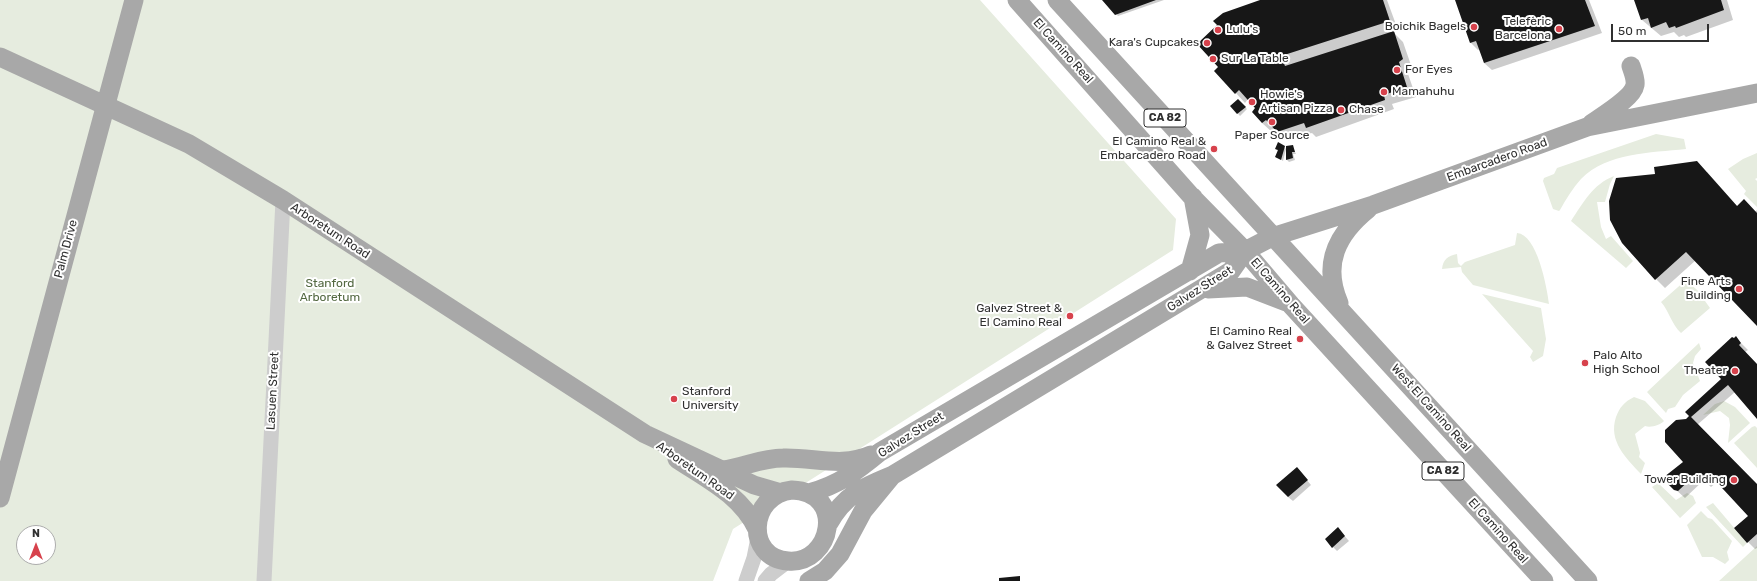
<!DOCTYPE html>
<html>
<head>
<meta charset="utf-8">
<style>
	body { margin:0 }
	#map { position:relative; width:1757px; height:581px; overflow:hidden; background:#fff; font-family:Rubik,sans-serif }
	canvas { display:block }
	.north { position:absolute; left:16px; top:525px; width:40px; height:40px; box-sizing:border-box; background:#fff; border:1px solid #acacac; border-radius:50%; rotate:0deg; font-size:11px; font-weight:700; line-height:16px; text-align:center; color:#303030 }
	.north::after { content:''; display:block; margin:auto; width:14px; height:18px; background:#d7424c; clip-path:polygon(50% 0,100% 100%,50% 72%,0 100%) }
	.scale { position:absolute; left:1611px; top:24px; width:98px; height:18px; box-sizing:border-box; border:2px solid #303030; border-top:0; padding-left:5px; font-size:12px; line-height:14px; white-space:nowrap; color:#303030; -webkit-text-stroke:3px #fff; paint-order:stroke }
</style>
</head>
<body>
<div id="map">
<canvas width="1757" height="581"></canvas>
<div class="north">N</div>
<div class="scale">50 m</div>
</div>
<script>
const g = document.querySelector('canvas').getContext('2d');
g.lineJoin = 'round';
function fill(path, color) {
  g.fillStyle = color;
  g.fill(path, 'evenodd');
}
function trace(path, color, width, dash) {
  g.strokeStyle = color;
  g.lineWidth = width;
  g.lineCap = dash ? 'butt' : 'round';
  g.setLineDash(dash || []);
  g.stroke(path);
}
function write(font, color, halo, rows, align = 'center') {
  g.font = font + ' Rubik,sans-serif';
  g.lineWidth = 4;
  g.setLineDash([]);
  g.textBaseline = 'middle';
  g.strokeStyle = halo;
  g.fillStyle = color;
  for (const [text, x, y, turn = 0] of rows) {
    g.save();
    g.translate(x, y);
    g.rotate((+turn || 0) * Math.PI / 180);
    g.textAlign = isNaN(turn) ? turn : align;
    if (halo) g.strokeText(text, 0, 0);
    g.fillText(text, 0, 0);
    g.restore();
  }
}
const green = new Path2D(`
	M 0,0 L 980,0 L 1176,219 L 1173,250 L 733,529 L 713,581 L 0,581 ZM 24,533 L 48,533 L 48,557 L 24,557 Z
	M 1656,134 L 1684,139 L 1686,149 C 1650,153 1608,152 1581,179 C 1573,188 1566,199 1560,210 L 1559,211 L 1553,209 L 1543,181 L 1544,178 L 1554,174 L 1557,168 Z
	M 1757,153 L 1757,178 L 1755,179 L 1757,181 L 1757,207 L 1744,194 L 1746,191 L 1728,169 L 1743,159 Z
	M 1614,176 L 1610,184 L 1605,202 L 1597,202 L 1601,227 L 1606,239 L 1611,236 L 1633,261 L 1626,268 L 1571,221 C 1583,203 1593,184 1614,176 Z
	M 1517,233 C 1537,234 1547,287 1549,304 L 1473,285 L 1462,272 L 1461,267 L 1442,269 C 1443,259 1448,256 1457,254 L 1458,263 L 1461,266 L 1465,262 L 1515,245 Z
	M 1686,280 L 1706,298 L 1705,301 L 1710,308 L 1681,333 C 1672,325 1669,311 1661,302 Z
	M 1482,294 L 1541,308 L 1546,339 L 1543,356 L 1533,362 L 1530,357 L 1533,351 Z
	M 1699,343 L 1701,349 L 1695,356 L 1693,363 L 1700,381 L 1683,395 L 1675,407 L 1668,409 L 1666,413 L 1647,392 Z
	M 1634,397 L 1645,401 L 1664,421 C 1660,425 1651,428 1645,426 L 1635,434 L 1640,453 L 1639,457 L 1645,463 L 1641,474 C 1626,458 1608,441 1616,417 C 1620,407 1624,402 1634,397 Z
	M 1724,401 L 1735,407 L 1750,423 L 1728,443 L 1730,425 L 1729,418 L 1720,411 L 1703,415 L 1715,404 Z
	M 1755,426 L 1757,428 L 1757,468 L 1734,443 L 1752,427 Z
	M 1658,483 L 1676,500 L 1687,493 L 1693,496 L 1696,503 L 1680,518 L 1652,487 Z
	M 1713,503 L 1747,543 L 1743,547 L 1706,507 Z
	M 1701,511 L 1708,518 L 1712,519 L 1732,541 L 1727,552 L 1729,560 L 1725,564 L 1713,557 L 1702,557 L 1687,525 Z
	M 1757,546 L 1757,581 L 1719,581 Z`);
const shadow = new Path2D(`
	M 1103,0 L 1164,0 L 1118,16 Z
	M 1263,0 L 1387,0 L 1398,30 L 1393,32 L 1403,42 L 1412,68 L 1407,71 L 1416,97 L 1392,104 L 1394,109 L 1316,137 L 1312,133 L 1288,141 L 1275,128 L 1272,132 L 1262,123 L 1257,108 L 1248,99 L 1245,103 L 1216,71 Z
	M 1456,0 L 1589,0 L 1602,33 L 1492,70 L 1484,63 L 1480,49 L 1478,50 L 1471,43 Z
	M 1635,0 L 1727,0 L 1733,20 L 1686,37 L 1684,35 L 1679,37 L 1674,32 L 1661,36 L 1642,20 Z
	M 1238,100 L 1247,109 L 1240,116 L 1231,106 Z
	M 1292,146 L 1296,154 L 1293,154 L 1295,160 L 1289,162 L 1287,160 L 1287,147 Z
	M 1284,147 L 1286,149 L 1283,161 L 1276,156 L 1278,151 L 1276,149 Z
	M 1707,172 L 1738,207 L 1755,212 L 1757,210 L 1757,324 L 1696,260 L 1665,288 L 1656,279 Z
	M 1736,338 L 1748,350 L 1745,352 L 1757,365 L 1757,417 L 1735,392 L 1697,425 L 1757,486 L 1757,548 L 1755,549 L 1735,529 L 1749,516 L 1718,481 L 1711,487 L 1704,480 L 1685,498 L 1665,480 L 1684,462 L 1686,420 L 1722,379 Z
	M 1301,473 L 1311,485 L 1293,501 L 1288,497 Z
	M 1342,533 L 1349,541 L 1337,551 L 1333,547 Z`);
const building = new Path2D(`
	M 1102,0 L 1156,0 L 1115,15 Z
	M 1260,0 L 1383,0 L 1390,21 L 1281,56 L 1285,66 L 1394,31 L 1403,59 L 1399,62 L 1407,87 L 1384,95 L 1385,100 L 1306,128 L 1304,123 L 1277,132 L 1266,120 L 1262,123 L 1252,112 L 1255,108 L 1239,90 L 1235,94 L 1214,71 L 1218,67 L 1197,44 L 1217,25 L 1213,21 L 1223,13 Z
	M 1455,0 L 1585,0 L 1595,26 L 1484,63 L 1476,41 L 1470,43 Z
	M 1634,0 L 1721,0 L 1724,10 L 1676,28 L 1675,26 L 1669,28 L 1666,22 L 1651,28 L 1648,18 L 1641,20 Z
	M 1238,99 L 1246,107 L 1237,114 L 1230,106 Z
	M 1278,142 L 1285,146 L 1281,160 L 1275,157 L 1278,150 L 1275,149 Z
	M 1293,145 L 1295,152 L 1292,152 L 1293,158 L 1286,160 L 1286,146 Z
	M 1697,161 L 1737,206 L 1744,199 L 1757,213 L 1757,326 L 1686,252 L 1655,280 L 1622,243 L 1610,220 L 1609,201 L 1616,178 L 1655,174 L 1654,167 Z
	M 1736,336 L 1741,343 L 1739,345 L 1757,364 L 1757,419 L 1728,385 L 1691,417 L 1757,484 L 1757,534 L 1747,543 L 1734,528 L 1748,516 L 1710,475 L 1704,481 L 1697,473 L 1678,491 L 1674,490 L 1664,480 L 1665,479 L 1664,477 L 1683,462 L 1665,442 L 1665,430 L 1676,420 L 1686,419 L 1689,416 L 1685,412 L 1721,379 L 1705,362 L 1732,337 L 1734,338 Z
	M 1297,467 L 1308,480 L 1288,497 L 1276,485 Z
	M 1338,527 L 1345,536 L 1332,548 L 1325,539 Z
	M 1020,576 L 1020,581 L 999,581 L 999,578 Z`);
const minor = new Path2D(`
	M 264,581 L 283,200
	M 746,581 L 754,558 L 758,538
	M 765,581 L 771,574 L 788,561`);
const major = new Path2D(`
	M 1017,0 L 1192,197 L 1245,251 L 1291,305 L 1544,581
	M 1057,0 L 1588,581
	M 0,57 L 189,144 L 283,200 L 645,434 L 754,485 L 778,492
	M 1591,124 C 1602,116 1633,98 1635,85 C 1636,79 1633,72 1631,66
	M 1190,271 L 1200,235 L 1193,197
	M 1208,289 L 1247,287 L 1286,302
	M 1339,303 C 1322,264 1337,234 1368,209
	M 677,459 C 707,479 741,495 757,529
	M 723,470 C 744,467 762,458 783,458 C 814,457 842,468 871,455
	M 792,490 C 847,492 832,565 788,561 C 745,558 748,495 792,490 Z
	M 809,493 C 839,485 857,471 880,452 L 1219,253 L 1245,251 L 1272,237 L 1373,205 L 1587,127 L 1757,93
	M 0,498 L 134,0
	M 829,523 C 845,494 864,487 893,475 L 1231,271 L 1245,251
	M 809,581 L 825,571 L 840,554 L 863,511 L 891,477`);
const markers = [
	[1474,27,4,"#d7424c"],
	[1559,29,4,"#d7424c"],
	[1218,30,4,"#d7424c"],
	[1207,43,4,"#d7424c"],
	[1213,59,4,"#d7424c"],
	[1397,70,4,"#d7424c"],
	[1384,92,4,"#d7424c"],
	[1252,102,4,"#d7424c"],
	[1341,110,4,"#d7424c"],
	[1272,122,4,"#d7424c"],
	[1214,149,4,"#d7424c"],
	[1739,289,4,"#d7424c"],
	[1070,316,4,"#d7424c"],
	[1300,339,4,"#d7424c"],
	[1585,363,4,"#d7424c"],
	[1735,371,4,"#d7424c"],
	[674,399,4,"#d7424c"],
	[1734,480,4,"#d7424c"]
];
const shields = [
	[1165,118,42],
	[1443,471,42]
];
const shieldNames = [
	["CA 82",1165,118],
	["CA 82",1443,471]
];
const poiNames = [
	["Telefèric",1551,22],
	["Barcelona",1551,36],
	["Boichik Bagels",1466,27],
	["Lulu's",1226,30,"left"],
	["Kara's Cupcakes",1199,43],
	["Sur La Table",1221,59,"left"],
	["For Eyes",1405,70,"left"],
	["Mamahuhu",1392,92,"left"],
	["Howie's",1260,95,"left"],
	["Artisan Pizza",1260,109,"left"],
	["Chase",1349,110,"left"],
	["Paper Source",1272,136,"center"],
	["El Camino Real &",1206,142],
	["Embarcadero Road",1206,156],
	["Fine Arts",1731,282],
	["Building",1731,296],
	["Galvez Street &",1062,309],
	["El Camino Real",1062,323],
	["El Camino Real",1292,332],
	["& Galvez Street",1292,346],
	["Palo Alto",1593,356,"left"],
	["High School",1593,370,"left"],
	["Theater",1727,371],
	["Stanford",682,392,"left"],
	["University",682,406,"left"],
	["Tower Building",1726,480]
];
const streetNames = [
	["El Camino Real",1063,51,48],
	["Embarcadero Road",1497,160,-20],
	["Arboretum Road",330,231,33],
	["Palm Drive",66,249,-75],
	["Galvez Street",1200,289,-32],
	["El Camino Real",1280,291,49],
	["Lasuen Street",273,391,-87],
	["West El Camino Real",1431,408,48],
	["Galvez Street",911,435,-32],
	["Arboretum Road",695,471,35],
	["El Camino Real",1498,531,48]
];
const parkNames = [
	["Stanford",330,284],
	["Arboretum",330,298]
];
fill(green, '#e6ecdf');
fill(shadow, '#0003');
fill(building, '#171717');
trace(minor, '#cdcdcd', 15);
trace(major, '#a8a8a8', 19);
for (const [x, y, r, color] of markers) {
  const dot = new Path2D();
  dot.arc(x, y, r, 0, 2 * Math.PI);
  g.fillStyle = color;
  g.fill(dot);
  trace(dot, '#fff', 1.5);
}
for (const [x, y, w] of shields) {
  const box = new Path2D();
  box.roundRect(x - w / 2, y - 9, w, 18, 3);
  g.fillStyle = '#fff';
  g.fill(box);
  trace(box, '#303030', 1);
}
write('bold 11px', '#303030', null, shieldNames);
write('12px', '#303030', '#fff', poiNames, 'right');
write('12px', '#303030', '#fff', streetNames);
write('12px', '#536841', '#fff', parkNames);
</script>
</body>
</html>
